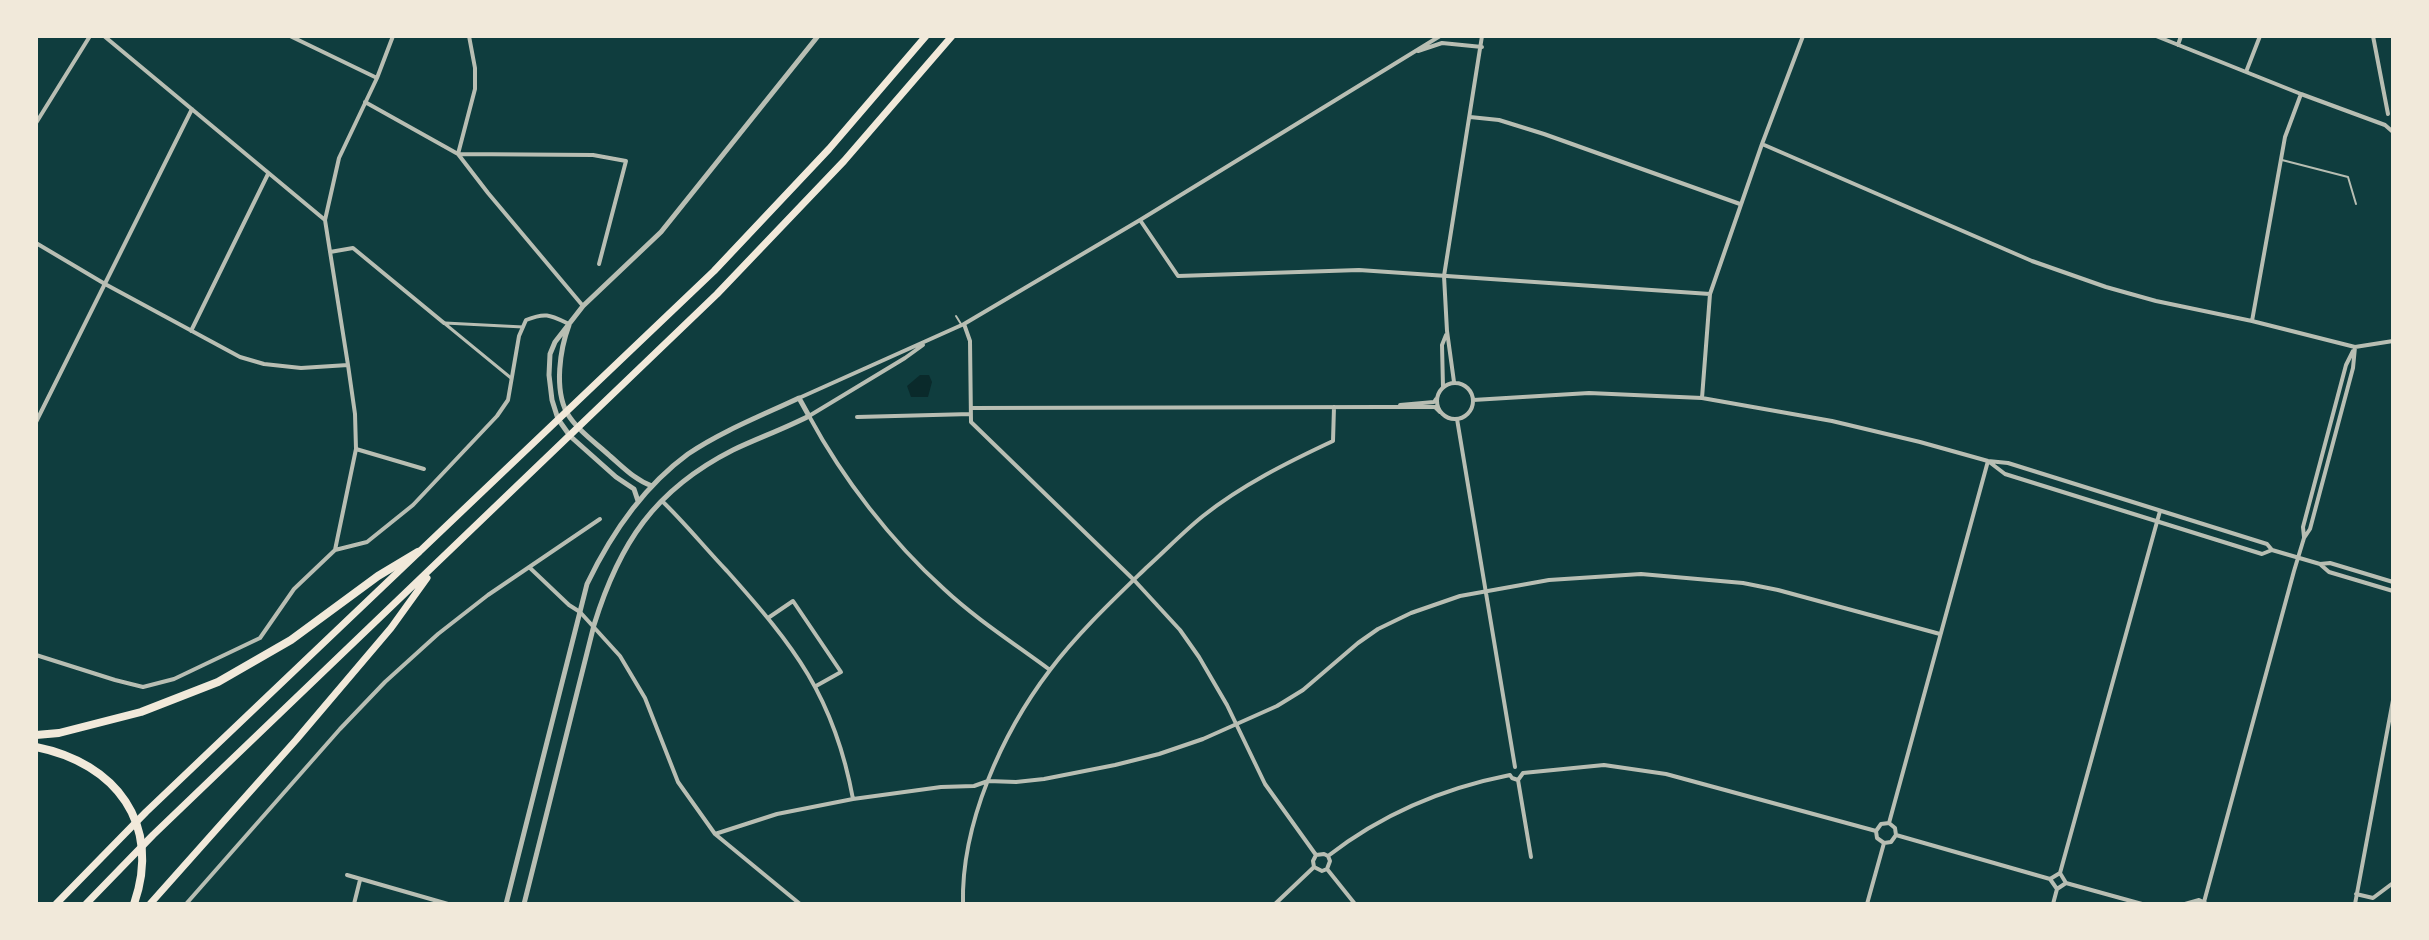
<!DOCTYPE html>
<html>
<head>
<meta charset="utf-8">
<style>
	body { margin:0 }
	#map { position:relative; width:2429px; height:940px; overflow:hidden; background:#0f3d3e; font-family:Raleway,sans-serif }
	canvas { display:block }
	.frame { position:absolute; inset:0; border:38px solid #f1e9da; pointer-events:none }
</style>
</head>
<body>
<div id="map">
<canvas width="2429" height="940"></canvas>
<div class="frame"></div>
</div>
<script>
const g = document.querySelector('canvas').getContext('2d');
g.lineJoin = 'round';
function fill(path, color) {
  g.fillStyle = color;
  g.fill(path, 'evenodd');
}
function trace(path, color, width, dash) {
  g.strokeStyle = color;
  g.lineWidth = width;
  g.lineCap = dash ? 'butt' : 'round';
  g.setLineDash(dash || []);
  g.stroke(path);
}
const water = new Path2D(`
	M 920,375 L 929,375 L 932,382 L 928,397 L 911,397 L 907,386 Z`);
const service = new Path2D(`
	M 2282,160 L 2348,177 L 2356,204
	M 956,316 L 961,324`);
const pedestrian = new Path2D(`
	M 444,323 L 511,378
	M 445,323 L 523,327`);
const minor = new Path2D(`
	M 104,36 L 325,220
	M 290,36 L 377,78
	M 469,36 L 475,68 L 475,89 L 458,154 L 593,155 L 626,161 L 599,264
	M 2156,36 L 2301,94 L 2385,125 L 2393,132
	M 2373,36 L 2388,114
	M 2178,45 L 2181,36
	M 1418,51 L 1442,43 L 1482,47
	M 2246,72 L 2260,36
	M 365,102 L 458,154 L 488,193 L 583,306
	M 1470,117 L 1499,120 L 1544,134 L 1740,204
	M 36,123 L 90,36
	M 1762,144 L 2032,261 L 2106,287 L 2156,301 L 2252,321 L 2355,347 L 2393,341
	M 1140,220 L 1178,276 L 1359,270 L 1710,294
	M 36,243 L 105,284 L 240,357 L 264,364 L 301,368 L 348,365
	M 330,252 L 353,248 L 444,323
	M 2252,321 L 2285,137 L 2301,94
	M 964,324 L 970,341 L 971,422 L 1134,580 L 1180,630 L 1199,657 L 1227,705 L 1265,784 L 1316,855
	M 191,331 L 268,174
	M 923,345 L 905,358 L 809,416 C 843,479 891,541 944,589 C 976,619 1015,644 1050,670
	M 1454,382 L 1447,331 L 1444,276 L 1482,36
	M1437 401a18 18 0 1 1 36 0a18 18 0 1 1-36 0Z
	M 1443,387 L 1442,345 L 1446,335
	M 799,398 L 964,324 L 1140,220 L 1440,36
	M 1702,398 L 1710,294 L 1762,144 L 1803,36
	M 1473,400 L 1589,393 L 1702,398 L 1832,421 L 1920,442 L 1988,461 L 2008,463 L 2267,544 L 2272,550 L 2320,564 L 2330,563 L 2393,582
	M 1400,405 L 1434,402 L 1436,399
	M 971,408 L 1384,407 L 1435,407 L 1440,412
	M 857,417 L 971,414
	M 1457,419 L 1515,767
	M 36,422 L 192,109
	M 356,449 L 424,469
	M 1988,461 L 2005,474 L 2262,554 L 2272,550
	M 662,501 C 685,523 705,548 727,571 C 794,646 834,696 853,799
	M 2304,537 L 2303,527 L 2346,365 L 2353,351
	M 335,550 L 356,449 L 355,414 L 348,365 L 325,220 L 339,158 L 377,78 L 393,36
	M 2321,565 L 2329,572 L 2393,591
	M 529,567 L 569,605 L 580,612 L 620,656 L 645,698 L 678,782 L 715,834 L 800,904
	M 768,618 L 793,601 L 841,672 L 816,686
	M 36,655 L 115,680 L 143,687 L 174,679 L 260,638 L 294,589 L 335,550 L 367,542 L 413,505 L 497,416 L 508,400 L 519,336 L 526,320 C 546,312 550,315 569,324
	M 1518,780 L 1531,857
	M 1889,823 L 1988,461
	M 1876,831 L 1881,824 L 1889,823 L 1895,828 L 1896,835
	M 1876,831 L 1877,838 L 1884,843 L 1891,842 L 1896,835
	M 715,834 L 777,814 L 853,799 L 941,787 L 974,786 L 988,781 L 1016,782 L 1044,779 L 1115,765 L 1159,754 L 1203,739 L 1277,706 L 1303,690 L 1358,643 L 1378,629 L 1411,613 L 1460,596 L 1549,580 L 1641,574 L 1743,583 L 1778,590 L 1940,634
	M 1896,835 L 2050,879 L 2057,889 L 2066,883
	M 1316,855 L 1324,854 L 1328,856
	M 1328,856 C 1382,814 1444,788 1510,775 L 1512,778 L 1518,780 L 1523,773 L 1604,765 L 1666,774 L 1876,831
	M 1314,867 L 1322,871 L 1327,869
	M 1314,867 L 1313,861 L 1316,855
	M 1327,869 L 1355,904
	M 1327,869 L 1330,861 L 1328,856
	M 2060,873 L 2160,511
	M 347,875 L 448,904
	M 2050,879 L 2060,873 L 2066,883 L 2142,904
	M 2356,894 L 2373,898 L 2393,883
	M 2204,902 L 2294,571 L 2304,538 L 2310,529 L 2353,368 L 2355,347
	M 186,904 L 340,729 L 385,682 L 438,634 L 488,595 L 600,519
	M 354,904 L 360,880
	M 963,904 C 961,824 1002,733 1050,670 C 1078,633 1113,600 1146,568 C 1165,551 1183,532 1203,516 C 1242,485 1288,462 1333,441 L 1334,407
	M 1275,904 L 1314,867
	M 1867,904 L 1884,843
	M 2053,904 L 2057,889
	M 2185,904 L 2199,900 L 2207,904
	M 2355,904 L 2393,700`);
const tertiary = new Path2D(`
	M 569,325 C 560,349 554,389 567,413 C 577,430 596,443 610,456 C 623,467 635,480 652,486
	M 638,501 L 634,489 L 616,477 L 570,436 L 558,419 L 552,400 L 549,375 L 550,354 L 555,342 L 583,306 L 661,232 L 818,36
	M 506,904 L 587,584 C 611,534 643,487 688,454 C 722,431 763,415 799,398 L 809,416 C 784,429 758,438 733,450 C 654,490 619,544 594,625 L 524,904`);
const trunk = new Path2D(`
	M 56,904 L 146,812 L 714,271 L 829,149 L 926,36
	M 86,904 L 153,835 L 717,294 L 844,161 L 952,36
	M 150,904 L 296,740 L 391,628 L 427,578`);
const motorway = new Path2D(`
	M 36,735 L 59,733 L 141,712 L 218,682 L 291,640 L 378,576 L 418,552
	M 36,747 C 116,763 162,824 134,904`);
fill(water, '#0a2a2b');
trace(service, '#b8beb3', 2);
trace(pedestrian, '#b8beb3', 3);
trace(minor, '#b8beb3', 4);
trace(tertiary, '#b8beb3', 5);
trace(trunk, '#f1e9da', 7);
trace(motorway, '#f1e9da', 8);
</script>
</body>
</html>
